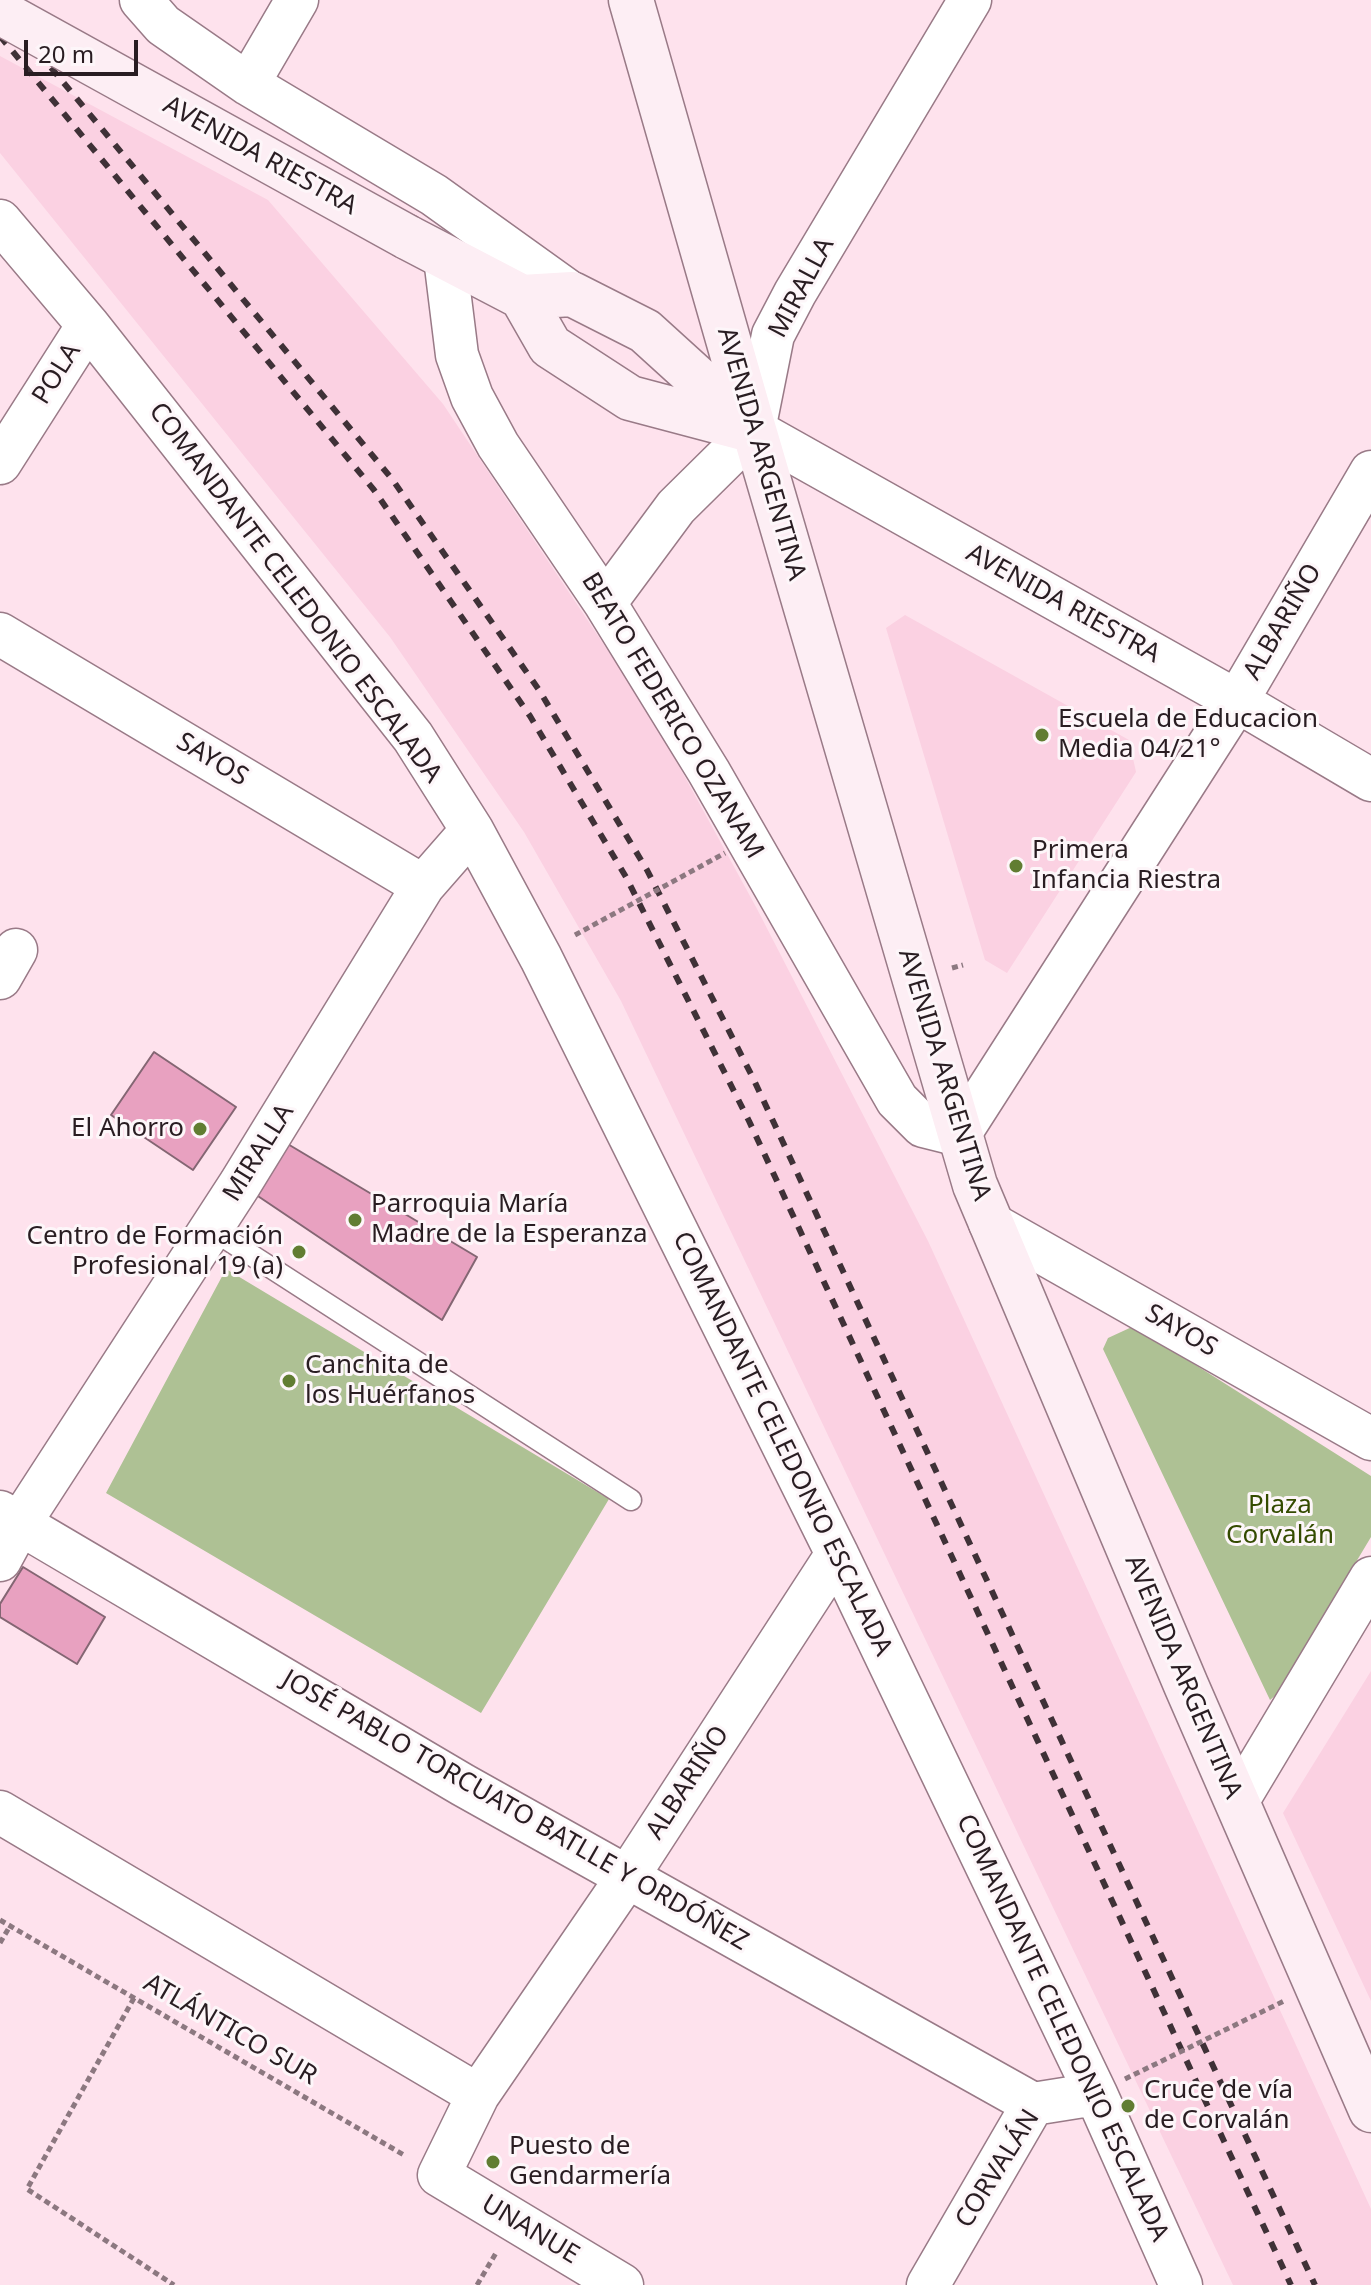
<!DOCTYPE html>
<html>
<head>
<meta charset="utf-8">
<style>
	body { margin:0 }
	#map { position:relative; width:1371px; height:2285px; overflow:hidden; background:#fee2ed; font-family:"Noto Sans",sans-serif }
	canvas { display:block }
	.scale { position:absolute; left:24px; top:40px; width:114px; height:36px; box-sizing:border-box; border:4px solid #291d22; border-top:0; padding-left:10px; font-size:24px; line-height:28px; white-space:nowrap; color:#291d22; -webkit-text-stroke:6px #fdf6f9; paint-order:stroke }
</style>
</head>
<body>
<div id="map">
<canvas width="1371" height="2285"></canvas>
<div class="scale">20 m</div>
</div>
<script>
const g = document.querySelector('canvas').getContext('2d');
g.lineJoin = 'round';
function fill(path, color) {
  g.fillStyle = color;
  g.fill(path, 'evenodd');
}
function trace(path, color, width, dash) {
  g.strokeStyle = color;
  g.lineWidth = width;
  g.lineCap = dash ? 'butt' : 'round';
  g.setLineDash(dash || []);
  g.stroke(path);
}
function write(font, color, halo, rows, align = 'center') {
  g.font = font + ' "Noto Sans",sans-serif';
  g.lineWidth = 6;
  g.setLineDash([]);
  g.textBaseline = 'middle';
  g.strokeStyle = halo;
  g.fillStyle = color;
  for (const [text, x, y, turn = 0] of rows) {
    g.save();
    g.translate(x, y);
    g.rotate((+turn || 0) * Math.PI / 180);
    g.textAlign = isNaN(turn) ? turn : align;
    if (halo) g.strokeText(text, 0, 0);
    g.fillText(text, 0, 0);
    g.restore();
  }
}
const built = new Path2D(`
	M 0,56 L 268,200 L 443,404 L 651,715 L 756,907 L 928,1241 L 1371,2209 L 1371,2285 L 1233,2285 L 621,1001 L 524,832 L 390,637 L 0,153 Z
	M 905,615 L 1129,740 L 1136,772 L 1007,973 L 985,960 L 886,628 Z
	M 1371,1671 L 1371,2001 L 1283,1813 Z`);
const green = new Path2D(`
	M 226,1269 L 609,1499 L 481,1713 L 106,1493 Z
	M 1134,1326 L 1371,1476 L 1371,1537 L 1277,1694 L 1270,1700 L 1103,1349 L 1108,1338 Z`);
const building = new Path2D(`
	M 154,1052 L 236,1107 L 193,1170 L 111,1115 Z
	M 271,1134 L 477,1257 L 442,1320 L 240,1184 Z
	M 23,1567 L 105,1617 L 77,1664 L 0,1617 L 0,1604 Z`);
const path = new Path2D(`
	M 952,968 L 963,965
	M 0,1920 L 404,2155
	M 0,1943 L 10,1926
	M 134,1998 L 27,2189 L 174,2285
	M 477,2285 L 496,2253`);
const lane = new Path2D(`
	M 211,1229 L 631,1500`);
const street = new Path2D(`
	M 141,0 L 163,25 L 248,84 L 434,195 L 572,294
	M 248,84 L 297,0
	M 0,221 L 88,325 L 413,737 L 472,830 L 541,958 L 837,1554 L 1096,2094 L 1181,2285
	M 445,258 L 457,355 L 472,397 L 498,445 L 605,603 L 709,772 L 897,1100 L 923,1126 L 959,1135 L 1237,701 L 1371,472
	M 754,430 L 1237,701 L 1371,780
	M 0,463 L 88,325
	M 605,603 L 676,507 L 754,430 L 773,335 L 795,293 L 970,0
	M 0,634 L 423,886
	M 0,978 L 16,950
	M 990,1223 L 1371,1439
	M 0,1512 L 463,1785 L 1033,2104
	M 0,1560 L 20,1523 L 240,1184 L 423,886 L 472,830
	M 1237,1802 L 1371,1578
	M 0,1812 L 478,2095
	M 622,2285 L 439,2175 L 478,2095 L 628,1876 L 837,1554
	M 928,2285 L 1033,2104 L 1096,2094`);
const secondary = new Path2D(`
	M 631,0 L 754,430 L 975,1185 L 1186,1685 L 1371,2110
	M 407,237 L 522,297 L 572,294 L 645,331 L 754,430
	M 522,297 L 550,346 L 630,398 L 747,429`);
const rail = new Path2D(`
	M 0,6 L 392,479 L 539,690 L 647,870 L 753,1078 L 1315,2285
	M 0,36 L 374,490 L 530,716 L 626,877 L 749,1121 L 1291,2285`);
const pathBridge = new Path2D(`
	M 575,935 L 725,853
	M 1125,2079 L 1284,2001`);
const secondaryBridge = new Path2D(`
	M 0,12 L 407,237`);
const markers = [
	[1042,735,8,"#617d32"],
	[1016,866,8,"#617d32"],
	[200,1129,8,"#617d32"],
	[355,1220,8,"#617d32"],
	[299,1252,8,"#617d32"],
	[289,1381,8,"#617d32"],
	[1128,2106,8,"#617d32"],
	[493,2162,8,"#617d32"]
];
const streetNames = [
	["AVENIDA RIESTRA",260,156,29],
	["MIRALLA",802,288,-62],
	["POLA",57,374,-58],
	["AVENIDA ARGENTINA",761,454,74],
	["COMANDANTE CELEDONIO ESCALADA",295,593,53],
	["AVENIDA RIESTRA",1063,604,29],
	["ALBARIÑO",1283,622,-60],
	["BEATO FEDERICO OZANAM",672,716,59],
	["SAYOS",212,760,31],
	["AVENIDA ARGENTINA",944,1075,73],
	["MIRALLA",259,1153,-58],
	["SAYOS",1181,1331,30],
	["COMANDANTE CELEDONIO ESCALADA",782,1444,64],
	["AVENIDA ARGENTINA",1183,1677,67],
	["ALBARIÑO",688,1783,-57],
	["JOSÉ PABLO TORCUATO BATLLE Y ORDÓÑEZ",515,1811,30],
	["COMANDANTE CELEDONIO ESCALADA",1062,2028,65],
	["ATLÁNTICO SUR",230,2030,30],
	["CORVALÁN",998,2169,-58],
	["UNANUE",530,2230,31]
];
const poiNames = [
	["Escuela de Educacion",1058,720],
	["Media 04/21°",1058,750],
	["Primera",1032,851],
	["Infancia Riestra",1032,881],
	["El Ahorro",184,1129,"right"],
	["Parroquia María",371,1205],
	["Madre de la Esperanza",371,1235],
	["Centro de Formación",283,1237,"right"],
	["Profesional 19 (a)",283,1267,"right"],
	["Canchita de",305,1366],
	["los Huérfanos",305,1396],
	["Cruce de vía",1144,2091],
	["de Corvalán",1144,2121],
	["Puesto de",509,2147],
	["Gendarmería",509,2177]
];
const parkNames = [
	["Plaza",1280,1506],
	["Corvalán",1280,1536]
];
fill(built, '#fbd1e2');
fill(green, '#aec194');
fill(building, '#e8a1c0');
trace(building, '#846673', 2);
trace(lane, '#997a87', 23);
trace(street, '#997a87', 45);
trace(secondary, '#997a87', 47);
trace(path, '#8c7880', 5, [6, 4]);
trace(lane, '#fff', 20);
trace(street, '#fff', 42);
trace(secondary, '#fdeef4', 44);
trace(rail, '#3f3137', 6, [10, 10]);
trace(secondaryBridge, '#997a87', 47, []);
trace(pathBridge, '#8c7880', 5, [6, 4]);
trace(secondaryBridge, '#fdeef4', 44);
for (const [x, y, r, color] of markers) {
  const dot = new Path2D();
  dot.arc(x, y, r, 0, 2 * Math.PI);
  g.fillStyle = color;
  g.fill(dot);
  trace(dot, '#fdf6f9', 3);
}
write('26px', '#291d22', '#fdf6f9', streetNames);
write('26px', '#291d22', '#fdf6f9', poiNames, 'left');
write('26px', '#344b00', '#fdf6f9', parkNames);
</script>
</body>
</html>
